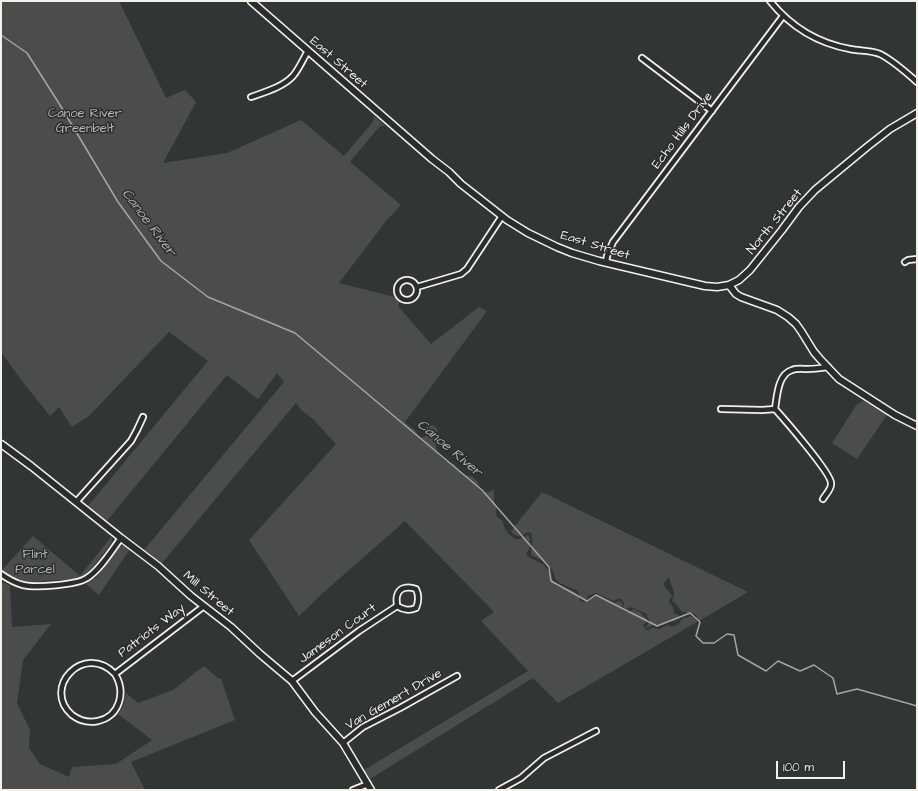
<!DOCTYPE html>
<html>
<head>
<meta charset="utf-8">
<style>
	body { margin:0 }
	#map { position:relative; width:918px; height:791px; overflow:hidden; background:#323535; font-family:"Architects Daughter",sans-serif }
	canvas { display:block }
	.frame { position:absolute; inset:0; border:2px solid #f4f1e8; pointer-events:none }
	.scale { position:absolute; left:776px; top:761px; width:69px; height:18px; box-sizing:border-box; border:2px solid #f4f1e8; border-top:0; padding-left:5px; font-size:12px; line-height:14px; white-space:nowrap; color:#f4f1e8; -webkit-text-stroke:3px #2a2d2e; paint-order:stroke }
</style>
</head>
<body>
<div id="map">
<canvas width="918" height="791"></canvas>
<div class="frame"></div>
<div class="scale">100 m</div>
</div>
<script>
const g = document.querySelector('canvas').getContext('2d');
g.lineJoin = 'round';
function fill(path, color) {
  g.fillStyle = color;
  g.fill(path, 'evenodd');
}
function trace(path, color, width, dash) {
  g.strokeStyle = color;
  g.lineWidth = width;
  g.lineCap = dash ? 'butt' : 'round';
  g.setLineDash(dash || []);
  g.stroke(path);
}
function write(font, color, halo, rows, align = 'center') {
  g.font = font + ' "Architects Daughter",sans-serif';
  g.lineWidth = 3;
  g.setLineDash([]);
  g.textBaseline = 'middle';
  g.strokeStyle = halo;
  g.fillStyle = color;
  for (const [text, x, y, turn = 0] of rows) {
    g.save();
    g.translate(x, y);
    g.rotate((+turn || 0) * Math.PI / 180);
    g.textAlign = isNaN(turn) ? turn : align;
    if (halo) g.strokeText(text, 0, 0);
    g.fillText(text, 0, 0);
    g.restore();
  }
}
const green = new Path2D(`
	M 1,1 L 119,1 L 166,98 L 185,90 L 196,102 L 163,163 L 227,153 L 301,120 L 344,156 L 372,123 L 374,119 L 373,115 L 385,126 L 381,126 L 379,127 L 350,162 L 401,205 L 386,221 L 339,283 L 395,297 L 400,301 L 398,306 L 431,344 L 479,307 L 487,311 L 405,422 L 410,427 L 414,429 L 419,436 L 422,438 L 428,435 L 429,432 L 426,427 L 428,425 C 432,424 437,427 438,431 L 435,439 L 437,451 L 440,456 L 444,460 L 454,464 L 459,470 L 464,475 L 473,477 L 478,482 C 478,487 482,494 488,492 C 489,492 493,490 494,489 L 494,498 L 496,508 L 496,513 L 497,517 C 505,521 502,523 506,530 C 506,531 509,534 510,535 C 517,542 521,539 528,535 L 530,539 L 529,549 L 526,554 L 529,557 L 544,565 L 550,574 L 551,574 C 554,592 566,585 576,593 C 578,595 580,599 581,602 L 588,601 L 596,596 L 609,602 L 615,603 L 618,601 L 622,602 L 622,605 L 621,608 L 624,611 L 630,612 L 633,609 L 641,613 L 647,619 L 646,622 L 643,625 L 646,630 L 649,630 L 651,628 L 659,629 L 667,625 C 675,629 679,624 683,618 L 686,618 L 690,616 L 693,617 L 697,622 L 558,703 L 533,678 L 370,779 L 364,770 L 528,671 L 481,621 L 494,612 L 405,521 L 324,592 L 299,616 L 249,540 L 336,444 L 313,419 L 302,411 L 296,403 L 162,563 L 144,550 L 284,382 L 277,373 L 258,399 L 227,375 L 107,521 L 88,506 L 208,361 L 169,332 L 89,416 L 72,427 L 59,407 L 50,416 L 22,381 L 1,352 Z
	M 864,401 L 887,415 L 857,459 L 832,443 L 857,404 L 861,402 Z
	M 542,492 L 748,592 L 699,621 L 695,614 L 682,612 L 675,603 L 672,601 C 676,591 674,593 671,584 C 670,582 670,579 669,577 L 663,584 C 665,588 669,591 672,596 L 670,599 L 669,602 L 673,607 L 674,613 L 680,616 L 680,618 L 674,621 L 666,622 L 662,625 L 653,625 L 647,628 L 646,626 L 648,625 L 650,620 L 647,617 L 647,614 L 631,607 L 627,609 L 624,608 L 623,606 L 624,603 L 620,598 L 613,601 L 596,593 L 588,596 L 586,600 L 583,600 L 581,598 L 577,590 L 568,587 L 560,583 L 556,580 L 553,571 L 546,562 L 531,555 C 531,551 534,537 531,533 C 530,533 529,532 528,532 C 521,536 516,539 511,531 Z
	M 33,536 L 80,576 L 112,536 L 112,540 L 111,544 L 91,570 L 84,576 L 76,579 L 28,582 L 14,578 L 7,574 L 2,570 Z
	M 122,546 L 126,546 L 130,549 L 99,595 L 86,584 L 98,576 L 118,548 Z
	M 4,582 L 10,586 L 12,627 L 51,624 L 23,660 L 17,703 L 30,730 L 29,748 L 40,764 L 69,777 L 72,767 L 116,764 L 152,740 L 118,714 L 123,706 L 126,693 L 138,703 L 173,690 L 204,666 L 219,679 L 221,678 L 235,720 L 131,762 L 145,790 L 1,790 L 1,585 Z`);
const stream = new Path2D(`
	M 1,35 L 27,53 L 60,105 L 118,202 L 161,261 L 208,297 L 295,333 L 482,490 L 549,567 L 551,581 L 587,601 L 596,595 L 657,626 L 690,613 L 700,622 L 696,636 L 703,643 L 714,643 L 727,634 L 734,635 L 738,655 L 766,671 L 778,661 L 800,671 L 814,665 L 833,678 L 837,694 L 857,689 L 917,706`);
const street = new Path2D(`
	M 770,1 C 791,27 817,43 850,49 C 859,51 871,50 880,54 C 892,60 907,73 917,82
	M 642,58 L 712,111
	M 251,97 C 265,92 283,87 293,76 C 299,69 303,59 308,51
	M 606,262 L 607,256 L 613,242 L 783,16
	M 905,262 L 908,260 L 917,259
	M397 290a10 10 0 1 1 20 0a10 10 0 1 1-20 0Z
	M 417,287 L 461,274 L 467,269 L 502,216
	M 721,409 L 762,410 L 775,409 C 784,419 831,473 831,483 C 832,489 825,495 823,499
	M 775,409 C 777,396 778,374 792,370 C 797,368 803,369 808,369 C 815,369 821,368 828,367
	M 76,502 L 131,441 L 137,430 L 143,417
	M 1,574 C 8,579 15,583 23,585 C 35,588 77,585 87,578 C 100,570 112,550 121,538
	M 115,674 C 126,692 120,716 98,721 C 89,723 80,721 72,715 C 41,688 84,642 115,674 L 204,606
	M 292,681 L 359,631 L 397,606 C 397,603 396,599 397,596 C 399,587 408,586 416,589 C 419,595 419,601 416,608 C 409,611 404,610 397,606
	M 343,743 L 363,727 L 400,708 L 457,676
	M 353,790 L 368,784
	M 499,790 L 521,778 L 544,758 L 596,731`);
const secondary = new Path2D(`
	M 251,1 L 432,159 L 449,172 L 461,184 L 507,220 L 528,233 L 557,247 L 572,253 L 599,261 L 705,286 L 717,287 L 729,285 L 736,294 L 741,297 L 777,310 L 788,317 L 796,324 L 801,331 L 814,352 L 820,359 L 839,379 L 895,415 L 917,426
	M 729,285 L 739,280 L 750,270 L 782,230 L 799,207 L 815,190 L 867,147 L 890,129 L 917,113
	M 1,444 L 31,466 L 121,538 L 158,566 L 191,596 L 231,627 L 260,654 L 292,681 L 315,712 L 343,743 L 371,790`);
const streetNames = [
	["East Street",338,63,41],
	["Echo Hills Drive",683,131,-53],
	["North Street",775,222,-51],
	["East Street",595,246,17],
	["Mill Street",208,594,40],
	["Patriots Way",152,631,-37],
	["Jameson Court",338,634,-36],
	["Van Gemert Drive",394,700,-30]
];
const parkNames = [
	["Canoe River",85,114],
	["Greenbelt",85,129],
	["Flint",35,555],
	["Parcel",35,570]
];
const waterNames = [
	["Canoe River",148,223,53],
	["Canoe River",449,449,40]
];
fill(green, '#4b4d4c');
trace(stream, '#a6a5a0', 1.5);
trace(street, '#f4f1e8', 8);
trace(secondary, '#f4f1e8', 9);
trace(street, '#2a2d2e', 4.5);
trace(secondary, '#2a2d2e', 6);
write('13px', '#f4f1e8', '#2a2d2e', streetNames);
write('13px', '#b9b8b1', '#2a2d2e', parkNames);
write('italic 14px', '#b3b2ac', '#2a2d2e', waterNames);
</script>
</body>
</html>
